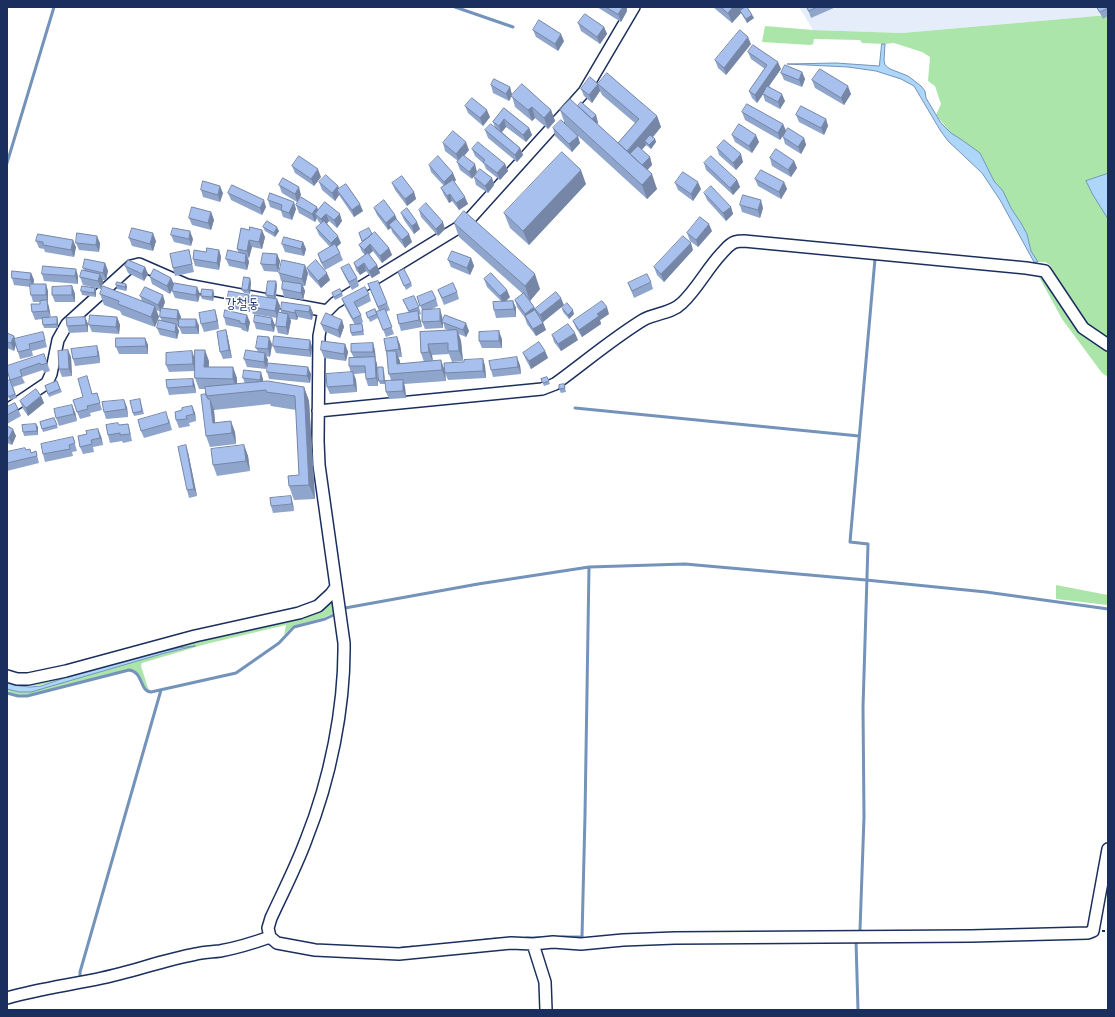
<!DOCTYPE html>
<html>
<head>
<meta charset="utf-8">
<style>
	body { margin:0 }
	#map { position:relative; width:1115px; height:1017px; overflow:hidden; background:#fff; font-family:Sriracha,sans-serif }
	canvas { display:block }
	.frame { position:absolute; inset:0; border:8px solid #1b2f5e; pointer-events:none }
</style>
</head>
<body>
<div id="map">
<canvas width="1115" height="1017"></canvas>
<div class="frame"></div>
</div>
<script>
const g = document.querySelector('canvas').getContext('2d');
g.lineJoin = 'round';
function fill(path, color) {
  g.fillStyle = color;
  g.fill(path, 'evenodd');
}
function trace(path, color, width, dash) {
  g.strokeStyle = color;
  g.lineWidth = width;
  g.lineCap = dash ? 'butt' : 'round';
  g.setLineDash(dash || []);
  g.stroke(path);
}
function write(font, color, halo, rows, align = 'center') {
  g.font = font + ' Sriracha,"Poor Story",sans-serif';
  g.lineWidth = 3;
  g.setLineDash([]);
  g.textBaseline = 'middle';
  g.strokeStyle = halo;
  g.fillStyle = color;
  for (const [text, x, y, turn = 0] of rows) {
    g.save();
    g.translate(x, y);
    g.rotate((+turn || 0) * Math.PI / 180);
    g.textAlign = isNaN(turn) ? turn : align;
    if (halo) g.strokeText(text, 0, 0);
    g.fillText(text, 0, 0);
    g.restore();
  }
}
const built = new Path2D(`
	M 799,7 L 1108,7 L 1108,15 L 902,33 L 813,30 Z`);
const green = new Path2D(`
	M 1108,15 L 1108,175 L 1107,174 L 1086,181 L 1093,195 L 1108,219 L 1108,338 L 1086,325 L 1080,318 L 1050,265 L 1045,262 L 1038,262 L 1031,251 L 1027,234 L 1021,223 L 1011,208 L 1003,191 L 994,181 L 980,153 L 962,140 L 951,133 L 936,115 L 941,104 L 935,86 L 928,81 L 930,57 L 922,52 L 894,43 L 885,44 L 862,43 L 860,40 L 814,39 L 813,44 L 810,45 L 762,42 L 765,26 L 813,30 L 902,33 Z
	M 1038,275 L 1046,278 L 1080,331 L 1108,351 L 1108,377 L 1102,373 L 1062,319 Z
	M 1056,585 L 1108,595 L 1108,605 L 1056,599 Z
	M 334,598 L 337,612 L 325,617 L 293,626 L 284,635 L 286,625 L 206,644 L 142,663 L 141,666 L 148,688 L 151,691 C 141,689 144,670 129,669 L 27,695 L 18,695 L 7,691 L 7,689 L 10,690 L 55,685 L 165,653 L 191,647 C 172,647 153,655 135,660 C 114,665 93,669 72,675 C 46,683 35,691 7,682 L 7,679 L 316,611 L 328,604 Z`);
const water = new Path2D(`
	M 882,44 L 885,44 L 884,60 L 885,65 L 890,69 L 908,76 L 921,86 L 925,91 L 926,98 L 941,123 L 951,133 L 962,140 L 980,153 L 994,181 L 1003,191 L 1011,208 L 1021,223 L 1027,234 L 1031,251 L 1038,262 L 1034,262 L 1000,200 L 982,173 L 948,141 L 940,130 L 914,86 L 901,79 L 876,71 L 848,67 L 787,64 L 836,63 L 879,66 Z
	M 1107,174 L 1108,175 L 1108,219 L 1093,195 L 1086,181 Z
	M 195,646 L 165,653 L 31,692 L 19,692 L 7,689 L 7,682 L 19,686 L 30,687 L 41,686 L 73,675 L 152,654 L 178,648 Z`);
const stream = new Path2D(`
	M 455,7 L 513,27
	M 7,163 L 54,7
	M 575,408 L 859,436
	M 345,608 L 478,584 L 589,567 L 685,564 L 866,580 L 986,592 L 1108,609
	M 7,693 L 18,696 L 27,696 L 129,670 C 144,672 139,691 151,692 L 236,673 L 279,643 L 294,627 L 325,619 L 338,613
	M 860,930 L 864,817 L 863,707 L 868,544 L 850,542 L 875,259
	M 562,937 L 582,937 L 585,815 L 589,567
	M 526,938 L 540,938
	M 478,941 L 496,939
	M 856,941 L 858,1010
	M 402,948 L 413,947
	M 80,977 L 80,972 L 161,690`);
const path = new Path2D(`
	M 1102,931 L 1108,931`);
const street = new Path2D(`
	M 634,7 L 584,92 L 466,223 L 335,303 L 323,315 L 319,336 L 318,441 L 319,465 L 344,643 C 345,707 330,780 306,840 C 296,867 283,892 271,918 L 268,928 L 270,937 L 277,943 L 315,950 L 399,954 L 511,943 L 533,944 L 553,942 L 581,944 L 623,940 L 675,938 L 971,936 L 1088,933 L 1093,931 L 1108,849
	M 7,410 L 47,383 L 51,374 L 58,340 L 67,324 L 131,266 L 139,264 L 187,285 L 327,311
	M 318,411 L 542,389 L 555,384 C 584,363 612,339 643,320 C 655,313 671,314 682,303 C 697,289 707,269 721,254 C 726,249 729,244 735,242 C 738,241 741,241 744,241 L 1026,268 L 1045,271 L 1083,328 L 1108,345
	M 7,676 L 17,679 L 28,679 L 66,671 L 195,636 L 299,613 L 318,606 L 331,594 L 336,587
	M 533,944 L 545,982 L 546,1010
	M 7,998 C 38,989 70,985 102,978 C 134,971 164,960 196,954 C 204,952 212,952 220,951 C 237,948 253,943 270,937`);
const wall = new Path2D(`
	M 597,7 L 626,7 L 627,11 L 621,22 Z
	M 713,7 L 743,7 L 743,8 L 752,15 L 754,18 L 747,23 L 741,13 L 732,23 Z
	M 807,7 L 836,7 L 811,18 Z
	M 1097,7 L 1108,7 L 1108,16 L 1103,19 Z
	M 578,23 L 604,27 L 607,34 L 600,44 L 581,31 Z
	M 533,30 L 564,41 L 558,51 L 536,37 Z
	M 751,44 L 726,75 L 718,68 L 715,60 Z
	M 748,52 L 781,69 L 769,86 L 785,101 L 780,109 L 765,101 L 763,94 L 757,103 L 752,98 L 749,91 L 765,69 L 751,59 Z
	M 802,72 L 805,79 L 802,87 L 784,80 L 781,73 Z
	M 812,80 L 851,94 L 844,105 L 815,88 Z
	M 598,84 L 657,116 L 661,127 L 653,137 L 655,139 L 656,142 L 651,149 L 646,145 L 641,150 L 650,157 L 652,165 L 647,170 L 657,189 L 647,199 L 565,124 L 560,110 L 578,106 L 596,115 L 598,123 L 597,124 L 618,143 L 635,123 L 602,95 L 600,91 L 592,103 L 584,96 L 581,89 Z
	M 491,85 L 510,87 L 512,95 L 551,110 L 555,121 L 548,129 L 535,118 L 532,121 L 515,107 L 512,96 L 509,101 L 493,93 Z
	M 465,106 L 490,117 L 483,126 L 468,113 Z
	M 504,108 L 529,128 L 532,135 L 526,142 L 506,127 L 502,132 L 520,148 L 523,155 L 517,162 L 488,138 L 485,130 L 495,127 L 493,122 Z
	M 742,112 L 783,124 L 786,131 L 780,140 L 745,120 Z
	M 796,115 L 826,119 L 828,126 L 824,135 L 799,122 Z
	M 553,128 L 580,143 L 572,152 L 555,136 Z
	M 732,135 L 759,142 L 752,153 L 735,142 Z
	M 783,137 L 804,138 L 806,145 L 801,154 L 785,144 Z
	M 443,143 L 469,150 L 464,156 L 472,179 L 460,170 L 457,162 L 458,161 L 445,151 Z
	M 717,148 L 743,162 L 736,170 L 719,155 Z
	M 472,149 L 505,164 L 508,171 L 500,180 L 486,169 L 484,164 L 475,156 Z
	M 770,158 L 794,161 L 797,168 L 791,177 L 772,166 Z
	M 704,163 L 737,180 L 740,187 L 733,195 L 706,170 Z
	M 429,165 L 456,180 L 454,182 L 468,204 L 459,210 L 452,201 L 449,203 L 444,195 L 441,188 L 444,186 L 431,172 Z
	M 292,166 L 321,177 L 314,186 L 295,173 Z
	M 474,177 L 492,178 L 494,185 L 488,193 L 476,185 Z
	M 755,179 L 784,182 L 787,189 L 781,199 L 758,186 Z
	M 319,182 L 338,186 L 339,189 L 363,211 L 354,217 L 339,195 L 335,201 L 322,190 Z
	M 392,183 L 414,192 L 416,199 L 407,206 L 395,190 Z
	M 675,183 L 701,189 L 693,201 L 678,190 Z
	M 586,184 L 529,245 L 510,228 L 504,213 Z
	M 279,185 L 301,195 L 297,202 L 282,193 Z
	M 201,190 L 223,193 L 220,202 L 203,197 Z
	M 228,193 L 266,207 L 262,215 L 231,200 Z
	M 704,193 L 731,207 L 733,214 L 726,221 L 707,200 Z
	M 268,200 L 296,209 L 292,220 L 283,217 L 281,211 L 270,207 Z
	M 325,202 L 342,221 L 337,228 L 329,221 L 327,223 L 341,243 L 337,247 L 340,253 L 343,260 L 325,270 L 320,261 L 318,254 L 330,247 L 319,235 L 316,228 L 321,224 L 318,221 L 317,218 L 315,222 L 299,213 L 296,205 L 317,207 L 318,210 Z
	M 740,205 L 763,208 L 760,218 L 742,212 Z
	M 374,208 L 395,215 L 397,220 L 412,242 L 405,248 L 392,232 L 391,228 L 388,230 L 377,215 Z
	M 419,210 L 445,229 L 438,236 L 421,217 Z
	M 211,212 L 214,220 L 211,230 L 192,225 L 189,218 Z
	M 401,213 L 420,229 L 414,234 L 404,220 Z
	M 454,223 L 540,289 L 530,301 L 534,307 L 537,312 L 535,309 L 564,305 L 543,322 L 546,330 L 536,336 L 527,324 L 525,318 L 517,307 L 515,300 L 523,294 L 459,237 Z
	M 263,227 L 279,231 L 275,237 L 265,231 Z
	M 241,228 L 265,237 L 262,249 L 252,247 L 249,258 L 248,257 L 249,262 L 247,270 L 229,266 L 226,259 L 239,253 L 237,249 Z
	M 712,231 L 698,247 L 690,241 L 687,233 Z
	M 359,233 L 372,234 L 389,248 L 392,255 L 382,263 L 373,251 L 369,254 L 377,265 L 380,273 L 372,278 L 366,271 L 360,275 L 356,270 L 354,263 L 365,255 L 362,252 L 359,245 L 362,242 Z
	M 171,235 L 193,239 L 191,246 L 174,242 Z
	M 129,238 L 156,241 L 153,251 L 132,246 Z
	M 36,241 L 76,247 L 74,257 L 45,252 L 44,249 L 39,248 Z
	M 303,242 L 306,249 L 304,256 L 285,252 L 282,244 Z
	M 76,243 L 100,243 L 99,252 L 79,250 Z
	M 189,250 L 191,258 L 194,272 L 175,276 L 173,268 Z
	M 219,250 L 221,257 L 219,270 L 195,266 L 193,259 L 206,252 Z
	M 693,250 L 664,282 L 657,275 L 654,267 Z
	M 277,254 L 280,261 L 278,272 L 264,271 L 261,264 Z
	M 471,258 L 474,266 L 470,275 L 451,267 L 448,260 Z
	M 105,263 L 108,271 L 106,280 L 102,280 L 103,281 L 101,289 L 83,285 L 80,277 L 84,270 L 83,268 Z
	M 125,266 L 145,267 L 148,274 L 144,281 L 128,273 Z
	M 307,268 L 330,280 L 321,288 L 309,275 Z
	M 341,268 L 357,278 L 359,286 L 352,290 L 344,275 Z
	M 398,272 L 411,283 L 412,286 L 406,290 Z
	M 31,273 L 34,280 L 33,284 L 48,291 L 48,302 L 47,302 L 49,307 L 50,318 L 57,317 L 58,321 L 58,328 L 44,328 L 43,325 L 42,319 L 35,320 L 32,312 L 40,304 L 40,302 L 33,302 L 31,295 L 31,287 L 14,285 L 12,278 Z
	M 279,273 L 308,273 L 305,286 L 303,286 L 305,291 L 303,300 L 284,297 L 282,289 L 283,281 L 281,281 Z
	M 42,274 L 78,276 L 78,284 L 44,281 Z
	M 150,277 L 171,278 L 174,284 L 200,294 L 198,302 L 175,298 L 172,291 L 173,287 L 170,294 L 152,284 Z
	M 484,279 L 510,297 L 505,301 L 513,301 L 516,308 L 516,317 L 496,318 L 494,310 L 501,301 L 487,287 Z
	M 251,282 L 250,294 L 244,293 L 242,290 Z
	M 651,282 L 653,289 L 634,298 L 628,283 Z
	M 126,284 L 127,287 L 126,291 L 117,289 L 116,285 Z
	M 368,284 L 387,303 L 390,310 L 386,312 L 394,334 L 386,337 L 376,312 L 379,311 Z
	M 277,285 L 276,298 L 277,299 L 280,306 L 279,312 L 281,313 L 281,310 L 310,306 L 313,313 L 312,320 L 298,317 L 297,320 L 290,319 L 291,321 L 288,335 L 278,333 L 276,326 L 277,318 L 253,314 L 250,307 L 250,312 L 230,308 L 227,301 L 251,301 L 267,297 L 266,295 Z
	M 72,286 L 75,294 L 75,302 L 55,302 L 52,295 Z
	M 95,288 L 96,291 L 96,297 L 82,295 L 81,291 Z
	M 213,290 L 214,294 L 213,301 L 202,299 L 201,296 Z
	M 438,290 L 457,292 L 459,299 L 444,305 Z
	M 332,293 L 342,293 L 343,296 L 335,300 Z
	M 100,294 L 142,301 L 140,296 L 165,302 L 163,308 L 178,310 L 181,317 L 180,319 L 196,319 L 199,326 L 199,334 L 182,334 L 179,327 L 177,326 L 179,331 L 177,339 L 160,335 L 157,328 L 162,321 L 160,317 L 161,312 L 156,310 L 159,317 L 155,327 L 122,315 L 120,311 L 104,305 Z
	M 369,294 L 371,301 L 357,308 L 361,315 L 363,322 L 360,324 L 362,324 L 363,327 L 364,335 L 352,336 L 351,333 L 355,325 L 345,307 L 342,299 Z
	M 417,297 L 436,299 L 438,306 L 432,309 L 442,316 L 443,321 L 469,331 L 466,337 L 459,334 L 461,341 L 463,361 L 452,362 L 449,354 L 432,355 L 433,361 L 445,371 L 464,362 L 483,359 L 485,366 L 486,378 L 448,380 L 445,373 L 446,381 L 404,384 L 405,387 L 406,398 L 389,399 L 386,392 L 391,380 L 389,374 L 387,355 L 386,351 L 397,337 L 400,345 L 402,357 L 398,357 L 400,364 L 424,362 L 421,353 L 420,332 L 448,330 L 445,329 L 443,322 L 443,328 L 425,329 L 422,322 L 422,310 Z
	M 403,300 L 419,307 L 421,314 L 419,315 L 422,327 L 401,331 L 399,324 L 409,313 Z
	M 562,308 L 574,314 L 569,319 L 563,312 Z
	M 375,309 L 378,318 L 370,322 L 366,313 Z
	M 609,314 L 600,320 L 601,324 L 582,337 L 576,328 L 573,321 Z
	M 85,317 L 88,324 L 88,332 L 69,333 L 67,326 Z
	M 117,317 L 120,325 L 119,334 L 92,332 L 89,325 Z
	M 217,317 L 219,329 L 204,332 L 201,324 Z
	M 224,317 L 250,322 L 248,332 L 242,330 L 241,328 L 226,325 Z
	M 342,320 L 344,327 L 340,338 L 324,331 L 321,324 Z
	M 254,322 L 275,325 L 274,332 L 256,329 Z
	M 226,330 L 228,338 L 232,358 L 223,359 L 220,352 Z
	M 7,333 L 14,336 L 15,339 L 45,339 L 47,347 L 32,351 L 33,356 L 20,359 L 16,345 L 14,351 L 7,348 Z
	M 552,335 L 578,340 L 561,351 L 554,342 Z
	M 145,338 L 148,345 L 148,354 L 119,354 L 116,347 Z
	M 502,339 L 502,348 L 482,348 L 479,341 Z
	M 310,340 L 312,347 L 311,357 L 276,353 L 273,346 Z
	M 373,343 L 375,351 L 375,359 L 377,364 L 378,386 L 368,386 L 366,379 L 366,373 L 354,374 L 356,380 L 357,392 L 330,394 L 327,387 L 351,373 L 349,366 L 354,358 L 351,352 Z
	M 272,344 L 270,357 L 266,356 L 268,360 L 266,369 L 247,367 L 244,359 L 258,352 L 256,348 Z
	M 345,344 L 348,352 L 346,361 L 324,358 L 321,350 Z
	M 97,346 L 99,353 L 100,363 L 75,366 L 73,359 Z
	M 68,350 L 71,357 L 72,376 L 62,377 L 59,369 Z
	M 545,351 L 548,358 L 531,369 L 526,360 L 523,353 Z
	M 44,354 L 50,371 L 44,373 L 43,370 L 22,377 L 25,383 L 13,387 L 12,384 L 17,398 L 10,400 L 7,392 L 10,380 L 7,370 Z
	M 195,359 L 195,364 L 209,361 L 209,367 L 237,378 L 237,384 L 245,384 L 243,378 L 263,379 L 263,382 L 304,387 L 309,401 L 315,499 L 294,500 L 289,486 L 299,475 L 296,410 L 271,406 L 270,404 L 214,410 L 215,423 L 235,432 L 236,444 L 210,447 L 206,436 L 206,389 L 199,389 L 195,378 L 195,371 L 169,372 L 166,365 Z
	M 520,365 L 521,374 L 493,377 L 491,370 Z
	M 384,371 L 385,384 L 380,384 L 379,381 Z
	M 267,372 L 311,374 L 310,383 L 269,379 Z
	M 87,376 L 92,394 L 97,393 L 102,410 L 90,413 L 91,416 L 80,419 L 77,412 L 83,397 Z
	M 547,377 L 550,384 L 544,386 L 541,379 Z
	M 193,379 L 195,386 L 196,393 L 169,395 L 167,388 Z
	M 57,381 L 62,392 L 49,397 L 45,386 Z
	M 564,384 L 566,392 L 561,393 L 559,389 Z
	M 41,396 L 44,403 L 28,416 L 23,409 L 20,401 Z
	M 140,399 L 144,414 L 134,416 L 133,413 Z
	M 192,406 L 195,413 L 196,421 L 189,423 L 190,426 L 179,428 L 176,420 L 182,410 Z
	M 7,407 L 18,409 L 21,416 L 7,424 Z
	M 127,407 L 128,417 L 106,419 L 104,412 Z
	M 75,412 L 77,421 L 59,426 L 56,418 Z
	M 54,418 L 58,428 L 43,432 L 40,422 Z
	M 169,419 L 172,430 L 144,438 L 141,431 Z
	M 36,424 L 38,427 L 38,435 L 24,436 L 23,432 Z
	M 128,424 L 130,431 L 132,441 L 123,443 L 122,441 L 110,443 L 108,435 Z
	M 7,426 L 16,436 L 12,445 L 7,443 Z
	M 78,436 L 101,436 L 103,445 L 93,447 L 94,452 L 83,454 L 80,447 Z
	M 73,437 L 77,451 L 72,452 L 73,456 L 45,462 L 43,454 Z
	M 244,445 L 248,456 L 250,471 L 217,476 L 213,465 Z
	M 26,450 L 31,453 L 36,451 L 39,463 L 7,471 L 7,452 Z
	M 188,452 L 197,496 L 189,498 L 187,490 Z
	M 293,504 L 294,511 L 273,513 L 271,506 Z`);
const shadedWall = new Path2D(`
	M 623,7 L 626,7 L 627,11 L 621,22 L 618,14 Z
	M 733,7 L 743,7 L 744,9 L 740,11 L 741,13 L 732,23 L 728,13 Z
	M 752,15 L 754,18 L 747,23 L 746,19 Z
	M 604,27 L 607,34 L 600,44 L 597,37 Z
	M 561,34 L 564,41 L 558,51 L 555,44 Z
	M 748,37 L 751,44 L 726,75 L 724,68 Z
	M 778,62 L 781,69 L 757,103 L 755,95 Z
	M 802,72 L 805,79 L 802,87 L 799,80 Z
	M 598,84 L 600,91 L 592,103 L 589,95 Z
	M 848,86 L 851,94 L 844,105 L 841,98 Z
	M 510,87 L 512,95 L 509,101 L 506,94 Z
	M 782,94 L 785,101 L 780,109 L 778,102 Z
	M 532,107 L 535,118 L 532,121 L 528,110 Z
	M 487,110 L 490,117 L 483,126 L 480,118 Z
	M 551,110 L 555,121 L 548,129 L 544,118 Z
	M 596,115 L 598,123 L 592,129 L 590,122 Z
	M 657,116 L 661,127 L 647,144 L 645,141 L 646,145 L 632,161 L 627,152 Z
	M 504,119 L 506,127 L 501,133 L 499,126 Z
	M 826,119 L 828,126 L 824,135 L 821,128 Z
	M 783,124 L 786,131 L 780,140 L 778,133 Z
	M 529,128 L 532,135 L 526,142 L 523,135 Z
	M 756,135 L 759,142 L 752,153 L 749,146 Z
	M 578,136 L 580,143 L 572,152 L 569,144 Z
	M 804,138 L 806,145 L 801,154 L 798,147 Z
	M 655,139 L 656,142 L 651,149 L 649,145 Z
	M 466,142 L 469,150 L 459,162 L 456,154 Z
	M 520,148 L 523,155 L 517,162 L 515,155 Z
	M 741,154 L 743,162 L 736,170 L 733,163 Z
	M 650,157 L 652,165 L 643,175 L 640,168 Z
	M 794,161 L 797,168 L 791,177 L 788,170 Z
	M 475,164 L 477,172 L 472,179 L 469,172 Z
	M 505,164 L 508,171 L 500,180 L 497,173 Z
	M 318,169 L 321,177 L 314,186 L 311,179 Z
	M 581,170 L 586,184 L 529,245 L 523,231 Z
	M 453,173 L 456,180 L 446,189 L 444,182 Z
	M 652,174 L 657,189 L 647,199 L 642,185 Z
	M 492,178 L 494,185 L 488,193 L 485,186 Z
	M 737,180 L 740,187 L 733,195 L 730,188 Z
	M 698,182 L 701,189 L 693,201 L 691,194 Z
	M 784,182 L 787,189 L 781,199 L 779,192 Z
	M 220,186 L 223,193 L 220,202 L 218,195 Z
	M 338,186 L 341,193 L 337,190 L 339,195 L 335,201 L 332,193 Z
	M 299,187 L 301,195 L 297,202 L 295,194 Z
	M 414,192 L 416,199 L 407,206 L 405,199 Z
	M 450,194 L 452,201 L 449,203 L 447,196 Z
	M 465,197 L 468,204 L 459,210 L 456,203 Z
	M 264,200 L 266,207 L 262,215 L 260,208 Z
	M 761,200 L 763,208 L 760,218 L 758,210 Z
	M 294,202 L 296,209 L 292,220 L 289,213 Z
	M 360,204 L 363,211 L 354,217 L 352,210 Z
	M 317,207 L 319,214 L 315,214 L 317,218 L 315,222 L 312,214 Z
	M 731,207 L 733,214 L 726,221 L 723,213 Z
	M 211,212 L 214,220 L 211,230 L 208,223 Z
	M 326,214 L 329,221 L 324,227 L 321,219 Z
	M 340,214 L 342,221 L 337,228 L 334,220 Z
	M 395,215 L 398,222 L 389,225 L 391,228 L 388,230 L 386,223 Z
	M 417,222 L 420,229 L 414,234 L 412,226 Z
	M 443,222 L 445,229 L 438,236 L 436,229 Z
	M 709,224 L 712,231 L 698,247 L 696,240 Z
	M 277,227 L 279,231 L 275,237 L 274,233 Z
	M 262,230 L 265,237 L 262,249 L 259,242 Z
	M 190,231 L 193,239 L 191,246 L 189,239 Z
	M 153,233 L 156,241 L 153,251 L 150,244 Z
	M 409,234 L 412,242 L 405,248 L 402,240 Z
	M 97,236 L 100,243 L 99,252 L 96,245 Z
	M 338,236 L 341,243 L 333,250 L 331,243 Z
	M 73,240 L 76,247 L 74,257 L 71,250 Z
	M 249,240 L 252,247 L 249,258 L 247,251 Z
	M 303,242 L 306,249 L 304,256 L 301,249 Z
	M 691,243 L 693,250 L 664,282 L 661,274 Z
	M 370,244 L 373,251 L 366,257 L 364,250 Z
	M 389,248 L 392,255 L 382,263 L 380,256 Z
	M 219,250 L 221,257 L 219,270 L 217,263 Z
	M 246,254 L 249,262 L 247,270 L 245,263 Z
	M 277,254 L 280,261 L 278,272 L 276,265 Z
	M 471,258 L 474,266 L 470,275 L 467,268 Z
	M 105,263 L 108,271 L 106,280 L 103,273 Z
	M 364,263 L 366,271 L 360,275 L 357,268 Z
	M 305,265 L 308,273 L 305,286 L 302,279 Z
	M 377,265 L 380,273 L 372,278 L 369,271 Z
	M 145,267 L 148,274 L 144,281 L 142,274 Z
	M 76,269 L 78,276 L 78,284 L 75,276 Z
	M 31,273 L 34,280 L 33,287 L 30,280 Z
	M 327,273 L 330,280 L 321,288 L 318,281 Z
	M 100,274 L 103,281 L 101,289 L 98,281 Z
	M 535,274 L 540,289 L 530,301 L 525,286 Z
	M 171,278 L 174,285 L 170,294 L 167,286 Z
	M 250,278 L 251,282 L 250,294 L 248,290 Z
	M 276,281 L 277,285 L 275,299 L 274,296 Z
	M 46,284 L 48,291 L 48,302 L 46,295 Z
	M 126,284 L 127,287 L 126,291 L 125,287 Z
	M 302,284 L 305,291 L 303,300 L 301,293 Z
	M 72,286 L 75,294 L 75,302 L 72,295 Z
	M 197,287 L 200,294 L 198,302 L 196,295 Z
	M 95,288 L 96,291 L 96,297 L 94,293 Z
	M 213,290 L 214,294 L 213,301 L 212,297 Z
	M 507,290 L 510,297 L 503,304 L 500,296 Z
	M 163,295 L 165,302 L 161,312 L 158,305 Z
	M 249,295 L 251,302 L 250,312 L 247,304 Z
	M 561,298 L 564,305 L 543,322 L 540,315 Z
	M 277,299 L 280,306 L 278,318 L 275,311 Z
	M 47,300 L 49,307 L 51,318 L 48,311 Z
	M 513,301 L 516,308 L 516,317 L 514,309 Z
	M 155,306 L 159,317 L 155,327 L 151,317 Z
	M 310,306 L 313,313 L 312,320 L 309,312 Z
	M 534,307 L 537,314 L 527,321 L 525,314 Z
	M 607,307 L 609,314 L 600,320 L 601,324 L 582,337 L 579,330 L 597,314 Z
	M 440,309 L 442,316 L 443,328 L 440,321 Z
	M 178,310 L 181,317 L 179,327 L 177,319 Z
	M 215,310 L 217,317 L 219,329 L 217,321 Z
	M 295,310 L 298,317 L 297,320 L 295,313 Z
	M 573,310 L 574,314 L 569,319 L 568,315 Z
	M 418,311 L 420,318 L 422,327 L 419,320 Z
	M 288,314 L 291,321 L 288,335 L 286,327 Z
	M 247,315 L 250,322 L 248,332 L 245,324 Z
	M 57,317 L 58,321 L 58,328 L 57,324 Z
	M 85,317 L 88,324 L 88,332 L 86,325 Z
	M 117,317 L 120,325 L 119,334 L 116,327 Z
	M 272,318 L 275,325 L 274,332 L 271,325 Z
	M 196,319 L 199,326 L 199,334 L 196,327 Z
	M 342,320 L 344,327 L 340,338 L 338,330 Z
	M 466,323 L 469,331 L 466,337 L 463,330 Z
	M 543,323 L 546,330 L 536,336 L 533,329 Z
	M 176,324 L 179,331 L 177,339 L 175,332 Z
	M 226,330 L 228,338 L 232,358 L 229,350 Z
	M 457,330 L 461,341 L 463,361 L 459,351 Z
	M 499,331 L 502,339 L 502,348 L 499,341 Z
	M 575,333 L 578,340 L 561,351 L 558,344 Z
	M 14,336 L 16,343 L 14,351 L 11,343 Z
	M 269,337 L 272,344 L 270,357 L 268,349 Z
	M 397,337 L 400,345 L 402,357 L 399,349 Z
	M 145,338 L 148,345 L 148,354 L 146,346 Z
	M 310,340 L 312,347 L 311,357 L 309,350 Z
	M 373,343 L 375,351 L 376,359 L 373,352 Z
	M 345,344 L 348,352 L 346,361 L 344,354 Z
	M 428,344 L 432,355 L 433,363 L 429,352 Z
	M 97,346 L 99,353 L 100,363 L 98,356 Z
	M 68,350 L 71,357 L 72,376 L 69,369 Z
	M 205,350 L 209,361 L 208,377 L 204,367 Z
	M 192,351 L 195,359 L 195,371 L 193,364 Z
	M 396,351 L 400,361 L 401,375 L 397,364 Z
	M 545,351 L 548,358 L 531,369 L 529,361 Z
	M 265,353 L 268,360 L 266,369 L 264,362 Z
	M 375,357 L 377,364 L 378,386 L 376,378 Z
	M 517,357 L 520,365 L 521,374 L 518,367 Z
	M 483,359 L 485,366 L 486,378 L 483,371 Z
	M 441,360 L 445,371 L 446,381 L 442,370 Z
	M 233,367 L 237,378 L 237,390 L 233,379 Z
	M 308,367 L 311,374 L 310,383 L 307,376 Z
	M 383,367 L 384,371 L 385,384 L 384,381 Z
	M 261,372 L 263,379 L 263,388 L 260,380 Z
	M 353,372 L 356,380 L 357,392 L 354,385 Z
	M 193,379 L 195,386 L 196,393 L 193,386 Z
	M 403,380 L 405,387 L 406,398 L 403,391 Z
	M 304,387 L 309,401 L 315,499 L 309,485 Z
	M 41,396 L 44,403 L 28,416 L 26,408 Z
	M 210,399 L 214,410 L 216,434 L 213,423 Z
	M 124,400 L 127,407 L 128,417 L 126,409 Z
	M 72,405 L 75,412 L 77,421 L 74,414 Z
	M 192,406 L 195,413 L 196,421 L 194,414 Z
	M 231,421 L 235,432 L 236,444 L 232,433 Z
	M 36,424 L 38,427 L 38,435 L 37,431 Z
	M 13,429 L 16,436 L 12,445 L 9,438 Z
	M 98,429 L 101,436 L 103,445 L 100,438 Z
	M 186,445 L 188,452 L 197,496 L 194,489 Z
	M 244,445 L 248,456 L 250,471 L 246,461 Z
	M 291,496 L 293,504 L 294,511 L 292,504 Z`);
const building = new Path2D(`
	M 606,7 L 623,7 L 618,14 Z
	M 721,7 L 733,7 L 728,13 Z
	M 745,7 L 747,7 L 752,15 L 746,19 L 740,11 Z
	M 807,7 L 817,7 L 809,11 Z
	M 1097,7 L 1108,7 L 1108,8 L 1100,12 Z
	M 585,14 L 604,27 L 597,37 L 578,23 Z
	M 539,20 L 561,34 L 555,44 L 533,30 Z
	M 740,30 L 748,37 L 724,68 L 715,60 Z
	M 753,45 L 778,62 L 755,95 L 749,91 L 767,65 L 748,52 Z
	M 785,65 L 802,72 L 799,80 L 781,73 Z
	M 820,69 L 848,86 L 841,98 L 812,80 Z
	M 607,73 L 657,116 L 627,151 L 618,143 L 639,119 L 598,84 Z
	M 590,77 L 598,84 L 589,95 L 581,89 Z
	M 494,79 L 510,87 L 506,94 L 491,85 Z
	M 522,84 L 551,110 L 544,118 L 532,107 L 528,110 L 511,96 Z
	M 767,86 L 782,94 L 778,102 L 763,94 Z
	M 472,98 L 487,110 L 480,118 L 465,106 Z
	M 570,99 L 652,174 L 642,185 L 560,110 Z
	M 581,102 L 596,115 L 592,119 L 578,106 Z
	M 747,104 L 783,124 L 778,133 L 742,112 Z
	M 801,106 L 826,119 L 821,128 L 796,115 Z
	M 504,108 L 529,128 L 523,135 L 504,119 L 499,126 L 493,122 Z
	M 561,120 L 578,136 L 569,144 L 553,128 Z
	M 491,124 L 520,148 L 515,155 L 485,130 Z
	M 739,124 L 756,135 L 749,146 L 732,135 Z
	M 788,128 L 804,138 L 798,147 L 783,137 Z
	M 453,131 L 466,142 L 456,154 L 443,143 Z
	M 650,135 L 655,139 L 649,145 L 645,141 Z
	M 724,140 L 741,154 L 733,163 L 717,148 Z
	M 478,142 L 505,164 L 497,173 L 483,162 L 485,160 L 472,149 Z
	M 638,146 L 650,157 L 642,165 L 630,154 Z
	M 776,149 L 794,161 L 788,170 L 770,158 Z
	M 562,152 L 581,170 L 523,231 L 504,213 Z
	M 463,155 L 475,164 L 469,172 L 457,162 Z
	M 299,156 L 318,169 L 311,179 L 292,166 Z
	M 438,156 L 453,173 L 444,182 L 429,165 Z
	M 711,156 L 737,180 L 730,188 L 704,163 Z
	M 480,169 L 492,178 L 485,186 L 474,177 Z
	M 761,170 L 784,182 L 779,192 L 755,179 Z
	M 683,172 L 698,182 L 691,194 L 675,183 Z
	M 326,175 L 338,186 L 332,193 L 319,182 Z
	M 402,176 L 414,192 L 405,199 L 392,183 Z
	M 283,178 L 299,187 L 295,194 L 279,185 Z
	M 453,180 L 465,197 L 456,203 L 450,194 L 447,196 L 441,188 Z
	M 203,181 L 220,186 L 218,195 L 201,190 Z
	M 346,184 L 360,204 L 352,210 L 337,190 Z
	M 232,185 L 264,200 L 260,208 L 228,193 Z
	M 711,186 L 731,207 L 723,213 L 704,193 Z
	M 270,193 L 294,202 L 289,213 L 281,210 L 282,205 L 268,200 Z
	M 743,195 L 761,200 L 758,210 L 740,205 Z
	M 301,197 L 317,207 L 312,214 L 296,205 Z
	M 384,200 L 395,215 L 386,223 L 374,208 Z
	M 325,202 L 340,214 L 334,220 L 326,214 L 321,219 L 315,214 Z
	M 426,203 L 443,222 L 436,229 L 419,210 Z
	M 192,207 L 211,212 L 208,223 L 189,218 Z
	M 407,208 L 417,222 L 412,226 L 401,213 Z
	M 464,211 L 535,274 L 525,286 L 454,223 Z
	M 700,217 L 709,224 L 696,240 L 687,233 Z
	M 396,219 L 409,234 L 402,240 L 389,225 Z
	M 267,221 L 277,227 L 274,233 L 263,227 Z
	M 324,221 L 338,236 L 331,243 L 316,228 Z
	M 250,227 L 262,230 L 259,242 L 249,240 L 247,251 L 237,249 L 241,228 L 249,230 Z
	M 132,228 L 153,233 L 150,244 L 129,238 Z
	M 173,228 L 190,231 L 189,239 L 171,235 Z
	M 369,228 L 372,234 L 366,239 L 362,241 L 359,233 Z
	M 375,232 L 389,248 L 380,256 L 370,244 L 364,250 L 359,245 Z
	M 77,233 L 97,236 L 96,245 L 76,243 Z
	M 38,234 L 73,240 L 71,250 L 43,245 L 43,242 L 36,241 Z
	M 683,236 L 691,243 L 661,274 L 654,267 Z
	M 284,237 L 303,242 L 301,249 L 282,244 Z
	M 335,244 L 340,253 L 322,263 L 318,254 Z
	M 207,248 L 219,250 L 217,263 L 193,259 L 194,250 L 206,252 Z
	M 189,250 L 192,264 L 173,268 L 170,254 Z
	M 228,250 L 246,254 L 245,263 L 226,259 Z
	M 452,251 L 471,258 L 467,268 L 448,260 Z
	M 263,253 L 277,254 L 276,265 L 261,264 Z
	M 368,253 L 377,265 L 369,271 L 364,263 L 357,268 L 354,263 Z
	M 85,259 L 105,263 L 103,273 L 83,268 Z
	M 128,260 L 145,267 L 142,274 L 125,266 Z
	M 282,260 L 305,265 L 302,279 L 279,273 Z
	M 316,260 L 327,273 L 318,281 L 307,268 Z
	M 349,264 L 357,278 L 349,282 L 341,268 Z
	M 43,266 L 76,269 L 75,276 L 42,274 Z
	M 154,269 L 171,278 L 167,286 L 150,277 Z
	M 404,269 L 411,283 L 404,286 L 398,272 Z
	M 82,270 L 100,274 L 98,281 L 80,277 Z
	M 12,271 L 31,273 L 30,280 L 12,278 Z
	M 491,273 L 507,290 L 500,296 L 484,279 Z
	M 647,274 L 651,282 L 632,291 L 628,283 Z
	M 244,277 L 250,278 L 248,290 L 242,290 Z
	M 268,281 L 276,281 L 274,296 L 266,295 Z
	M 283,281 L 302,284 L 301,293 L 282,289 Z
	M 378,281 L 387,303 L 378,307 L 368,284 Z
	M 117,282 L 126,284 L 125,287 L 116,285 Z
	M 174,283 L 197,287 L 196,295 L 172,291 Z
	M 453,283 L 457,292 L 442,298 L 438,290 Z
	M 30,284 L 46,284 L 46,295 L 31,295 Z
	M 72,286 L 72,295 L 52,295 L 52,287 Z
	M 82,286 L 95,288 L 94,293 L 81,291 Z
	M 103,286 L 155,306 L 151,317 L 118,304 L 119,301 L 100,294 Z
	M 145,287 L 163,295 L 158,305 L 140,296 Z
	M 365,287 L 369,294 L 354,302 L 361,315 L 353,319 L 342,299 Z
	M 202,289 L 213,290 L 212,297 L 201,296 Z
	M 340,289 L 342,293 L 334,297 L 332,293 Z
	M 229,291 L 249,295 L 247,304 L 227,301 Z
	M 432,291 L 436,299 L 420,306 L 417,297 Z
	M 556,292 L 561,298 L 540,315 L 535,309 Z
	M 524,293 L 534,307 L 525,314 L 515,300 Z
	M 252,295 L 277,299 L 275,311 L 250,307 Z
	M 414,296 L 419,307 L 409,311 L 403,300 Z
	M 47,300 L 48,311 L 32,312 L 31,304 L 40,304 L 40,301 Z
	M 513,301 L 514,309 L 494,310 L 493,302 Z
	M 602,301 L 607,307 L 597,314 L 599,316 L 579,330 L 573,321 Z
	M 282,302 L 310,306 L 309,312 L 295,310 L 295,313 L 281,310 Z
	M 567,303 L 573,310 L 568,315 L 562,308 Z
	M 161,308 L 178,310 L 177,319 L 160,317 Z
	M 375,309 L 377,314 L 368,318 L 366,313 Z
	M 385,309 L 392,327 L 383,330 L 376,312 Z
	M 440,309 L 440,321 L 422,322 L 422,310 Z
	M 215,310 L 217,321 L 201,324 L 199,313 Z
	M 225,310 L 247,315 L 245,324 L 240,323 L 240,321 L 224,317 Z
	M 535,310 L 543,323 L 533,329 L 525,316 Z
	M 418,311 L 419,320 L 399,324 L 397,315 Z
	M 278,312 L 288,314 L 286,327 L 276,326 Z
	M 326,313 L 342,320 L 338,330 L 321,324 Z
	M 90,315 L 117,317 L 116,327 L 89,325 Z
	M 255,315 L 272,318 L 271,325 L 254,322 Z
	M 445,315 L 466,323 L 463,330 L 442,322 Z
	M 57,317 L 57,324 L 43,325 L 42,318 Z
	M 85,317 L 86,325 L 67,326 L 66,318 Z
	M 179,319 L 196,319 L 196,327 L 179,327 Z
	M 159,320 L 176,324 L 175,332 L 157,328 Z
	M 362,324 L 363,331 L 351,333 L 350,325 Z
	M 568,324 L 575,333 L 558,344 L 552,335 Z
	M 226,330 L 229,350 L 220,352 L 217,332 Z
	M 457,330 L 459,351 L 448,351 L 448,343 L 428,344 L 429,352 L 421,353 L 420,332 Z
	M 499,331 L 499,341 L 479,341 L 479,332 Z
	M 43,332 L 45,340 L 29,344 L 30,349 L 18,352 L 14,339 Z
	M 7,333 L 14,336 L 11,343 L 7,342 Z
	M 258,336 L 269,337 L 268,349 L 256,348 Z
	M 274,336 L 310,340 L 309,350 L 273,346 Z
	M 397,337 L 399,349 L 386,351 L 384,339 Z
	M 116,338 L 145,338 L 146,346 L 116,347 Z
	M 322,341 L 345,344 L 344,354 L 321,350 Z
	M 539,342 L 545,351 L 529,361 L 523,353 Z
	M 373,343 L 373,352 L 351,352 L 351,344 Z
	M 97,346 L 98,356 L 73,359 L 71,349 Z
	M 68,350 L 69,369 L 59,369 L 58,351 Z
	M 195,350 L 205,350 L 204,367 L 233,367 L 233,379 L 195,378 Z
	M 246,350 L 265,353 L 264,362 L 244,359 Z
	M 192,351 L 193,364 L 166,365 L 166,353 Z
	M 387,351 L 396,351 L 397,364 L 441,360 L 442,370 L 389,374 Z
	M 44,354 L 47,363 L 41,365 L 40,363 L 20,370 L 22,376 L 10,380 L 7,370 L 7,366 Z
	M 375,357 L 376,378 L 366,379 L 365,366 L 349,366 L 349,358 Z
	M 517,357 L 518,367 L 491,370 L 489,361 Z
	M 483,359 L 483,371 L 445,373 L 444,363 L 464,362 L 464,360 Z
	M 268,363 L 308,367 L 307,376 L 267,372 Z
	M 378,367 L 383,367 L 384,381 L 379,381 Z
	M 244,370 L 261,372 L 260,380 L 243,378 Z
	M 353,372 L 354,385 L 327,387 L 326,374 Z
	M 87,376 L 92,394 L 97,393 L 100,403 L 87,406 L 88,409 L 77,412 L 73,400 L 83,397 L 78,379 Z
	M 547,377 L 549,381 L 543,383 L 541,379 Z
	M 193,379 L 193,386 L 167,388 L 166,380 Z
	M 10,380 L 15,394 L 8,397 L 7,392 L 7,381 Z
	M 403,380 L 403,391 L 386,392 L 385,381 Z
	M 57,381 L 60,389 L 48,394 L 45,386 Z
	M 268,381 L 304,387 L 309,485 L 289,486 L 288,476 L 299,475 L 295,396 L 266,392 L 266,390 L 206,396 L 205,387 Z
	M 564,384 L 565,388 L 559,389 L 559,385 Z
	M 36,389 L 41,396 L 26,408 L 20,401 Z
	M 206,394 L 208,399 L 210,399 L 213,423 L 231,421 L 232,433 L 206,436 L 201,395 Z
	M 140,399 L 142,411 L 133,413 L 130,401 Z
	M 124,400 L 126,409 L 104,412 L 102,402 Z
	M 15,403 L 18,409 L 7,415 L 7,407 Z
	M 72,405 L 74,414 L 56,418 L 54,409 Z
	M 192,406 L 194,414 L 186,416 L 187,419 L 176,420 L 175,412 L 182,410 L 182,408 Z
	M 166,412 L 169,423 L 141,431 L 138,420 Z
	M 54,418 L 57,425 L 42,429 L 40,422 Z
	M 118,423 L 119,425 L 128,424 L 130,434 L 120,435 L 120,433 L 108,435 L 106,425 Z
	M 36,424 L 37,431 L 23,432 L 22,425 Z
	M 7,426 L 13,429 L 9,438 L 7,437 Z
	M 98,429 L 100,438 L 91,440 L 92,444 L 80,447 L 78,436 L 87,434 L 86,431 Z
	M 73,437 L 75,443 L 69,445 L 70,449 L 43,454 L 41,444 Z
	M 186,445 L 194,489 L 187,490 L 178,447 Z
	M 244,445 L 246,461 L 213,465 L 211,449 Z
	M 25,448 L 26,450 L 30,449 L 31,453 L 36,451 L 37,456 L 7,463 L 7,452 Z
	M 291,496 L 292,504 L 271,506 L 270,498 Z`);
const quarterNames = [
	["강철동",242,304]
];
fill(built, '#e5ecfa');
fill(green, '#ace5aa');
fill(water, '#add6f8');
trace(water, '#7393ba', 1);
trace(stream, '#7393ba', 3);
trace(street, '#1b2f5e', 14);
trace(path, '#1b2f5e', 2, [3, 3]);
trace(street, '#fff', 11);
fill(wall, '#90a5cc');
fill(shadedWall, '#7686a6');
fill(building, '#a8c0ed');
trace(building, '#7686a6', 1);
write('14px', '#1b2f5e', '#fff', quarterNames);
</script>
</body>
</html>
